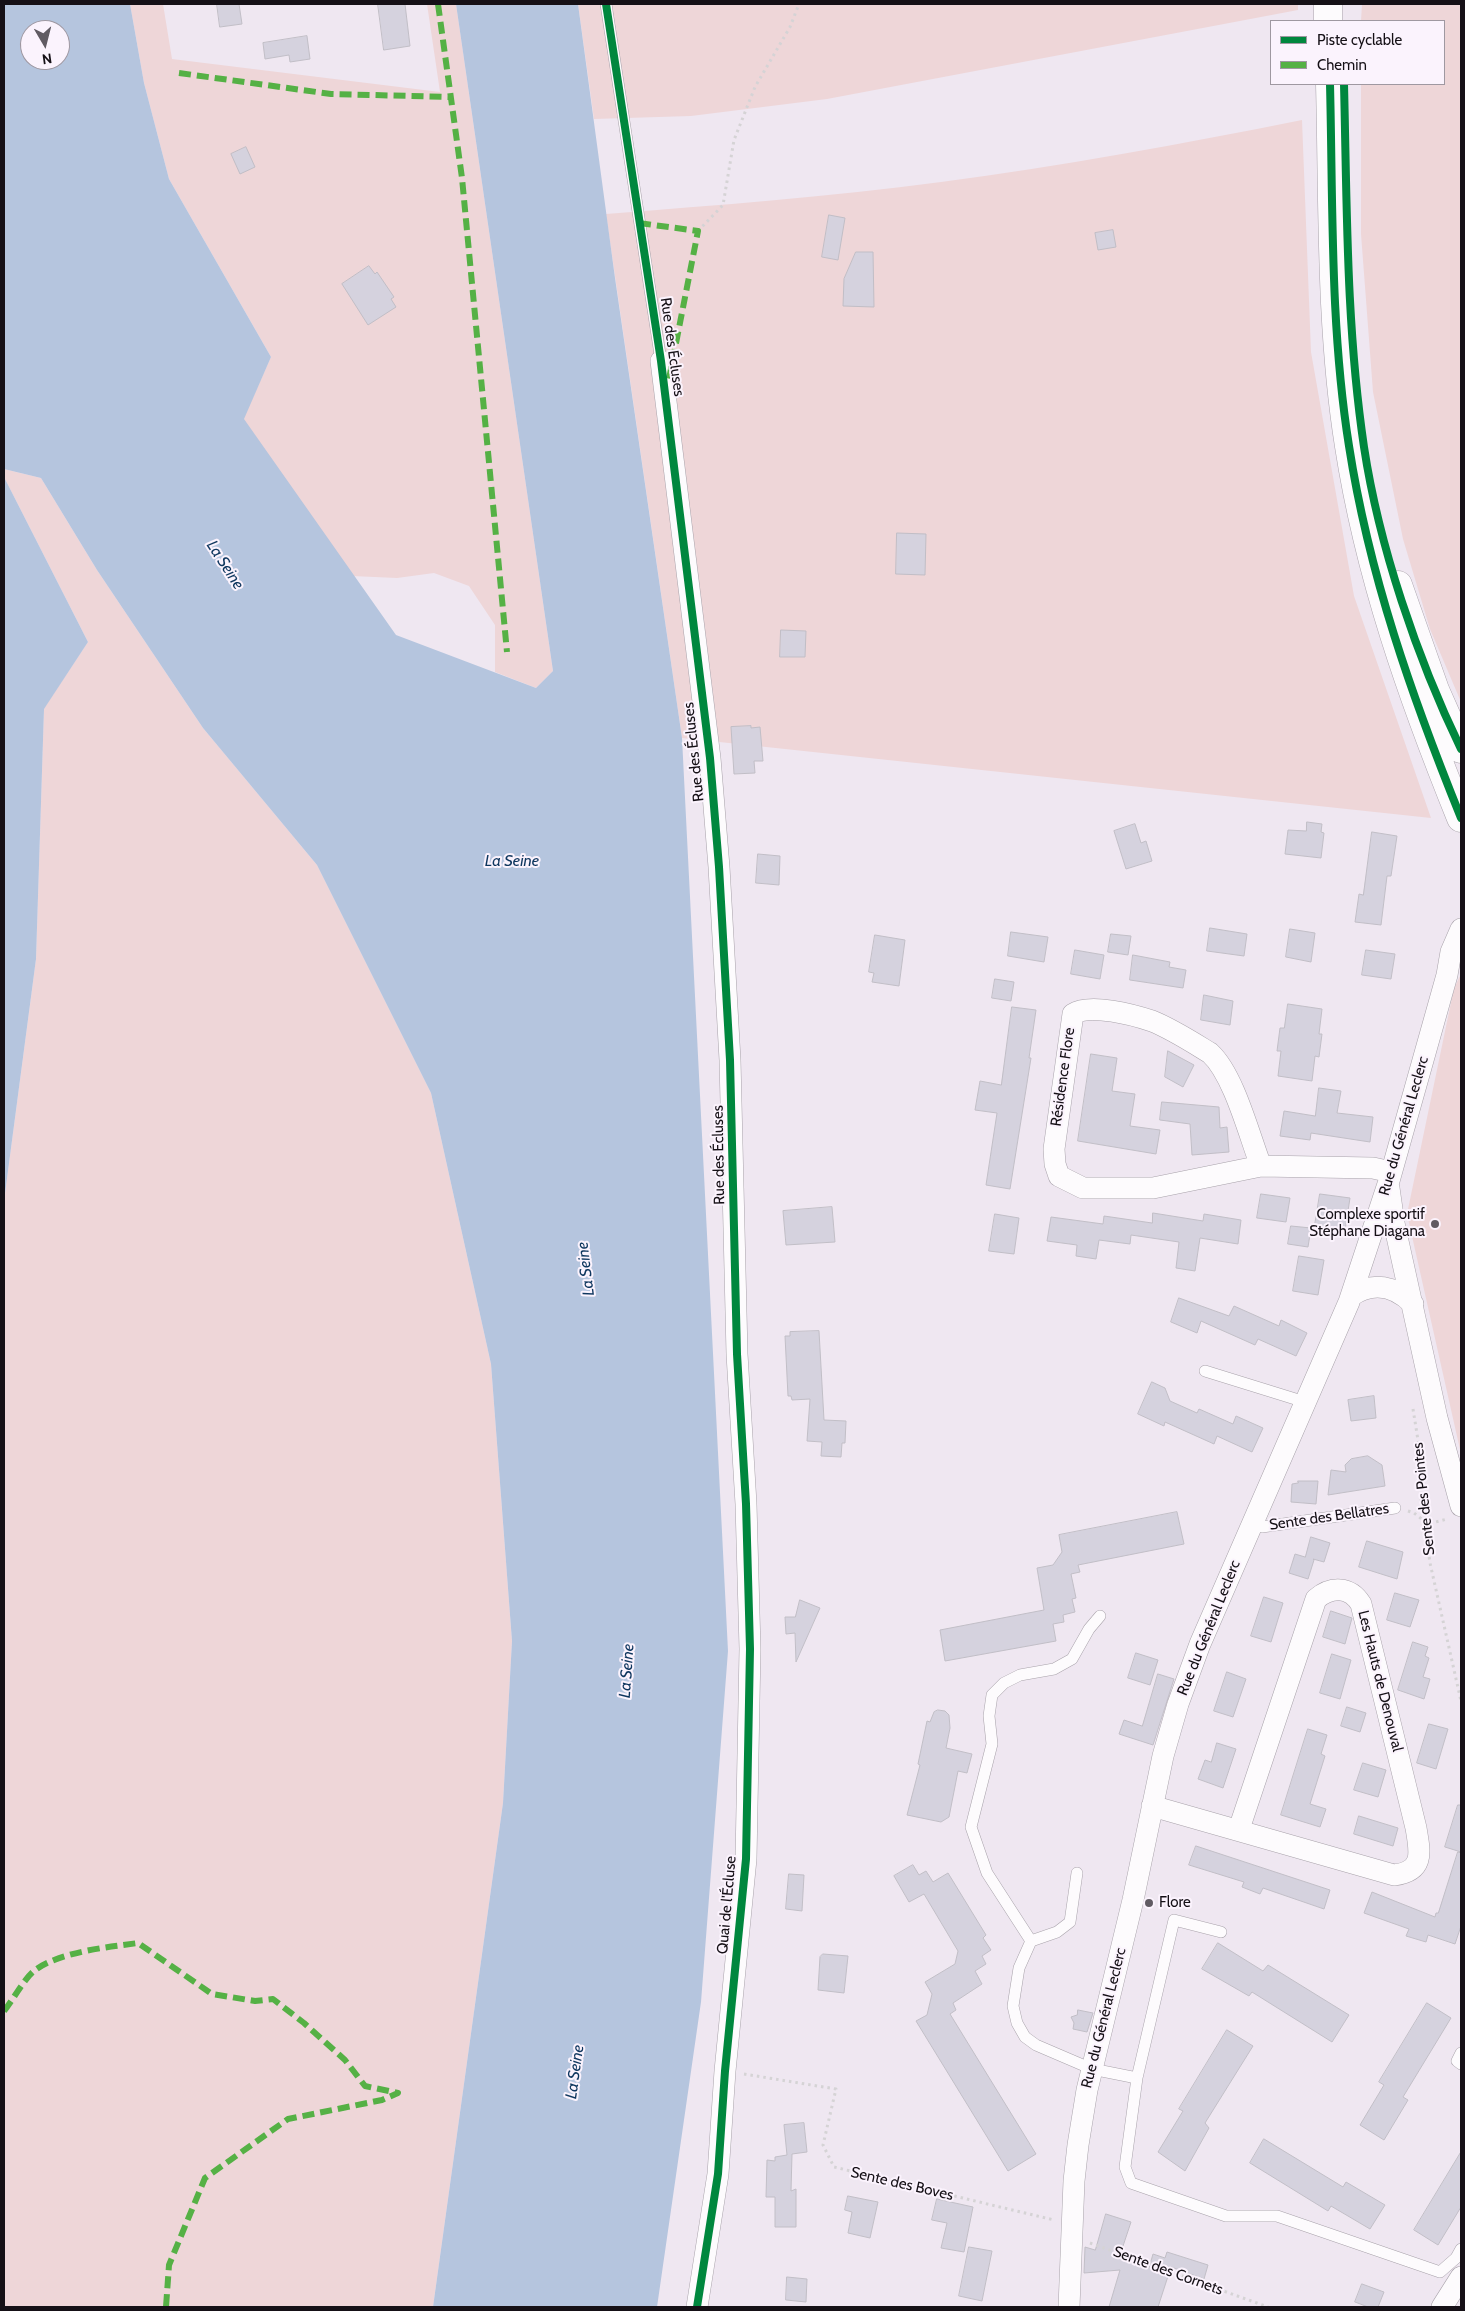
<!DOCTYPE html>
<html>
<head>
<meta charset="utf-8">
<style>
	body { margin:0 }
	#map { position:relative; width:1465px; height:2311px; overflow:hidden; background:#efe7f1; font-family:Cabin,sans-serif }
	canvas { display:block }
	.frame { position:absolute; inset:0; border:5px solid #151016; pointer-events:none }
	.legend { position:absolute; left:1270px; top:20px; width:175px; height:65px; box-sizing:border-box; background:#fbf3fd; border:1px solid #9f98a1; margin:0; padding:6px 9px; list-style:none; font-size:15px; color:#151016 }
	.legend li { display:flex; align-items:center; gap:10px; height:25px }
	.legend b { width:25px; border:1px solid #9f98a1 }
	.north { position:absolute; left:20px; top:20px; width:50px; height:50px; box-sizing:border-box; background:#fbf3fd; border:1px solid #9f98a1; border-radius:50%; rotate:172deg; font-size:14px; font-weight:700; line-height:20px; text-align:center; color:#151016 }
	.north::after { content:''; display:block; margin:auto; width:18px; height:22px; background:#615b63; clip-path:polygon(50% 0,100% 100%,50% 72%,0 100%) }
</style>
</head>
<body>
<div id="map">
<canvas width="1465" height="2311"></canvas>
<div class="frame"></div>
<ul class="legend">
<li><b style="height:6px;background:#00873e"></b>Piste cyclable</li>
<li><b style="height:6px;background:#55b145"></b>Chemin</li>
</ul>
<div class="north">N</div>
</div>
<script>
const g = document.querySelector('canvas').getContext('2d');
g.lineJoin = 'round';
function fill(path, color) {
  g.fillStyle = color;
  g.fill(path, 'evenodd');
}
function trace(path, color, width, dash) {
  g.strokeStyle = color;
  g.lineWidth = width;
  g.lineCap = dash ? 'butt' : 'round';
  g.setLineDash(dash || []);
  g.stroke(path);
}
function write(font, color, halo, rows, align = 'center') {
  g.font = font + ' Cabin,sans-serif';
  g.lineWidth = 4;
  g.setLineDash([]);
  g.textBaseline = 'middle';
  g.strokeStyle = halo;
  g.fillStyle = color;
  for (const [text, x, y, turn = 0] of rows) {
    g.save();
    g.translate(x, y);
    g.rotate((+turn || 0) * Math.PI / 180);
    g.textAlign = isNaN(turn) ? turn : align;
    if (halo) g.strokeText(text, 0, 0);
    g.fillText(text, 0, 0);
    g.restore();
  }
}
const green = new Path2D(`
	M 130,4 L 163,4 L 172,59 L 440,92 L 427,4 L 456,4 L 553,671 L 536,688 L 495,672 L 495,625 L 469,586 L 434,573 L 397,578 L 352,576 L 243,419 L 271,357 L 169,179 L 144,83 Z
	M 578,4 L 1298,4 L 1298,10 L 827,99 L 691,116 L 594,119 Z
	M 1362,4 L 1461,4 L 1461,702 L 1430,629 L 1403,539 L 1373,392 L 1361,234 L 1361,84 L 1444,84 L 1444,21 L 1361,21 Z
	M 1302,120 L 1311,352 L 1354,596 L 1431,818 L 682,738 L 606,214 C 718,205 830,197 941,182 C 1062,166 1182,144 1302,120 Z
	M 4,469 L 41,478 L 97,570 L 203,728 L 317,865 L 431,1093 L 491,1364 L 512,1641 L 503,1803 L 433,2307 L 4,2307 L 4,1201 L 36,959 L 44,708 L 88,642 L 4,477 Z
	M 1461,974 L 1461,1454 L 1407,1214 L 1454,988 Z`);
const water = new Path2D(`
	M 4,4 L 130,4 L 144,83 L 169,179 L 271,357 L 244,419 L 396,635 L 536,688 L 553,671 L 456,4 L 578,4 L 615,278 L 682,738 L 728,1651 L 701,2002 L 657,2307 L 433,2307 L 503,1803 L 512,1641 L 491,1364 L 431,1093 L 317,865 L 203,728 L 97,570 L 41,478 L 4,469 ZM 30,30 L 60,30 L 60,60 L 30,60 Z
	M 4,477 L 88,642 L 44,709 L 36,959 L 4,1201 Z`);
const building = new Path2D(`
	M 217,4 L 239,4 L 242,24 L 220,27 Z
	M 378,4 L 405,4 L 410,46 L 384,50 Z
	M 307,36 L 310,59 L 290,62 L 289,55 L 265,59 L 263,43 Z
	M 246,147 L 255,167 L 240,174 L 231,154 Z
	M 829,215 L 845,218 L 838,260 L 822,257 Z
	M 1113,230 L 1116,247 L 1098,250 L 1095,233 Z
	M 856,252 L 873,252 L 874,307 L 843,306 L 844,279 Z
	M 369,266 L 375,274 L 377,272 L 394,297 L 391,299 L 396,307 L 368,325 L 342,284 Z
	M 897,533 L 926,534 L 925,575 L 896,574 Z
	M 781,630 L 806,631 L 805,657 L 780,657 Z
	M 751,726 L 751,728 L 760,727 L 763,761 L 754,761 L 755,773 L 734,774 L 731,727 Z
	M 1307,822 L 1322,824 L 1321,832 L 1324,833 L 1321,858 L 1285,854 L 1288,830 L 1306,831 Z
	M 1135,824 L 1141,843 L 1146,841 L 1152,861 L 1126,869 L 1114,831 Z
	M 1372,832 L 1397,836 L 1391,876 L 1387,876 L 1381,925 L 1355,922 L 1359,894 L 1363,895 Z
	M 758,854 L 780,856 L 779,885 L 756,883 Z
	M 1210,928 L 1247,934 L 1244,956 L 1207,951 Z
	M 1290,929 L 1315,933 L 1311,962 L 1286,957 Z
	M 1011,932 L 1048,937 L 1044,962 L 1008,956 Z
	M 1111,934 L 1131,936 L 1128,955 L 1108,952 Z
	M 875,935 L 905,940 L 899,986 L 872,982 L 874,973 L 869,972 Z
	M 1075,950 L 1104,955 L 1100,979 L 1071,974 Z
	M 1366,950 L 1395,954 L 1391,979 L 1362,975 Z
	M 1133,955 L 1170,962 L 1169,967 L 1186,970 L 1183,988 L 1130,980 Z
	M 995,979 L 1014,982 L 1011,1001 L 992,998 Z
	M 1204,995 L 1233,1001 L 1230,1025 L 1201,1020 Z
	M 1288,1004 L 1322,1009 L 1319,1034 L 1322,1034 L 1319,1057 L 1315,1056 L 1312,1081 L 1278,1076 L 1281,1051 L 1277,1051 L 1280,1028 L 1284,1028 Z
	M 1012,1007 L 1036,1010 L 1029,1058 L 1031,1058 L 1010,1189 L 986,1185 L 997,1113 L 975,1110 L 980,1081 L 1001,1085 Z
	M 1168,1051 L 1194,1065 L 1183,1087 L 1165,1077 Z
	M 1091,1054 L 1117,1058 L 1112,1091 L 1135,1094 L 1130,1126 L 1160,1130 L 1156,1154 L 1078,1141 Z
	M 1319,1088 L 1341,1091 L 1337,1113 L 1373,1117 L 1370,1142 L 1311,1133 L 1310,1140 L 1280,1136 L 1284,1111 L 1315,1116 Z
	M 1162,1102 L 1219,1107 L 1220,1128 L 1227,1127 L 1229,1152 L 1192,1155 L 1190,1124 L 1160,1120 Z
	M 1261,1194 L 1290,1198 L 1286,1222 L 1257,1218 Z
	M 1320,1194 L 1350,1198 L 1345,1230 L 1315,1225 Z
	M 832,1207 L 835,1242 L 786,1245 L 783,1211 Z
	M 1153,1213 L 1203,1221 L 1204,1214 L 1241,1220 L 1238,1244 L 1200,1238 L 1195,1271 L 1176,1268 L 1179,1242 L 1131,1235 L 1130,1244 L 1099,1240 L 1096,1259 L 1076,1256 L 1077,1245 L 1047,1241 L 1051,1217 L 1103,1224 L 1104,1216 L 1152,1223 Z
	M 995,1214 L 1019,1218 L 1014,1254 L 989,1251 Z
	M 1291,1226 L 1311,1228 L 1308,1247 L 1288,1244 Z
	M 1299,1256 L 1324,1260 L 1318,1295 L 1293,1291 Z
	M 1179,1298 L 1229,1316 L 1234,1306 L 1279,1326 L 1281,1320 L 1307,1333 L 1296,1356 L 1258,1339 L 1255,1345 L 1201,1321 L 1197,1333 L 1171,1322 Z
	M 819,1331 L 824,1420 L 846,1421 L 845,1443 L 842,1443 L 841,1457 L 821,1456 L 822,1442 L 807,1441 L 810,1399 L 792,1400 L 791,1396 L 788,1396 L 785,1336 L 790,1336 L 790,1332 Z
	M 1152,1382 L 1165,1388 L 1170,1401 L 1197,1413 L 1199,1409 L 1233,1424 L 1236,1416 L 1263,1428 L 1252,1452 L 1217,1436 L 1214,1444 L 1165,1422 L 1164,1426 L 1138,1414 Z
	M 1374,1396 L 1376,1418 L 1351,1421 L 1348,1400 Z
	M 1368,1456 L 1382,1465 L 1385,1486 L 1328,1495 L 1331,1470 L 1346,1472 L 1345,1465 L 1351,1459 Z
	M 1298,1481 L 1318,1481 L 1316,1504 L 1291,1502 L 1292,1484 L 1298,1483 Z
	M 1177,1512 L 1184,1544 L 1078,1565 L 1080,1572 L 1071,1574 L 1076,1598 L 1072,1599 L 1075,1612 L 1063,1615 L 1064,1622 L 1053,1624 L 1056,1641 L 945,1661 L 940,1630 L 1044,1610 L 1037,1568 L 1053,1565 L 1062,1552 L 1059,1535 Z
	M 1311,1537 L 1330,1543 L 1324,1562 L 1313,1559 L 1314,1560 L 1308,1579 L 1289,1573 L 1295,1554 L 1305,1557 Z
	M 1367,1541 L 1403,1552 L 1397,1579 L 1359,1567 Z
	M 1395,1593 L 1419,1600 L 1410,1627 L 1387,1620 Z
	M 1264,1597 L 1283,1603 L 1271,1642 L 1251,1636 Z
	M 800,1600 L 820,1608 L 796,1662 L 795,1633 L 786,1634 L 785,1617 L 795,1617 Z
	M 1331,1611 L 1352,1618 L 1345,1644 L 1323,1637 Z
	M 1413,1642 L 1428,1647 L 1425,1656 L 1429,1658 L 1423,1677 L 1430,1679 L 1424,1699 L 1398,1690 Z
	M 1136,1653 L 1158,1660 L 1150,1685 L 1128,1678 Z
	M 1332,1654 L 1351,1660 L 1340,1699 L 1320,1693 Z
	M 1227,1672 L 1246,1679 L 1233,1717 L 1214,1711 Z
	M 1158,1674 L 1174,1679 L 1153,1745 L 1119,1734 L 1124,1720 L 1142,1726 Z
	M 1347,1707 L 1366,1713 L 1360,1732 L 1341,1726 Z
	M 938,1710 L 945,1711 L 949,1715 L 950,1728 L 946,1748 L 972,1754 L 967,1773 L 958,1771 L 949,1817 L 941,1822 L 907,1815 L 920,1765 L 918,1764 L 927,1721 L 930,1722 L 934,1712 Z
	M 1429,1724 L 1448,1729 L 1436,1769 L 1417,1763 Z
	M 1308,1729 L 1327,1735 L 1321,1754 L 1325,1756 L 1310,1804 L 1326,1809 L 1320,1827 L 1281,1815 Z
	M 1217,1743 L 1236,1749 L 1223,1788 L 1198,1779 L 1205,1760 L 1211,1762 Z
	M 1363,1763 L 1386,1770 L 1378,1797 L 1354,1790 Z
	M 1458,1805 L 1461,1805 L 1461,1852 L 1445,1847 Z
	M 1359,1816 L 1398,1828 L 1393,1846 L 1354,1834 Z
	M 1196,1846 L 1330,1890 L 1324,1909 L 1263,1888 L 1260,1894 L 1242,1887 L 1244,1882 L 1189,1865 Z
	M 1458,1852 L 1461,1853 L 1461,1926 L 1455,1944 L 1428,1935 L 1426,1942 L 1406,1936 L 1409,1929 L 1364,1913 L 1372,1892 L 1435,1917 L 1436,1913 L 1438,1913 Z
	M 913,1865 L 919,1875 L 926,1871 L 933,1882 L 948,1873 L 986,1935 L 983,1938 L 991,1950 L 982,1956 L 986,1964 L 975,1971 L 982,1984 L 953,2003 L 956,2010 L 950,2014 L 1036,2154 L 1008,2171 L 916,2021 L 927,2015 L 932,1994 L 925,1982 L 955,1964 L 958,1951 L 924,1894 L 909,1902 L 894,1876 Z
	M 789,1874 L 804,1875 L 802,1911 L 786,1909 Z
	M 1218,1943 L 1263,1971 L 1268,1965 L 1349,2015 L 1332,2042 L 1252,1992 L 1249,1996 L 1202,1969 Z
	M 823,1954 L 848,1956 L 844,1993 L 818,1990 L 820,1957 Z
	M 1427,2003 L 1451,2018 L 1403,2097 L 1408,2100 L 1384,2140 L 1360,2125 L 1384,2085 L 1379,2082 Z
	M 1078,2010 L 1093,2013 L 1087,2032 L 1073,2029 L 1074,2023 L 1071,2017 L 1077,2015 Z
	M 1227,2030 L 1253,2046 L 1205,2123 L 1209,2128 L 1185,2171 L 1158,2152 L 1183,2111 L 1179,2109 Z
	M 804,2123 L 807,2152 L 792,2154 L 791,2191 L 796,2189 L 796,2227 L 775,2227 L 775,2197 L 766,2197 L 767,2160 L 775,2161 L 775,2157 L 787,2155 L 784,2125 Z
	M 1264,2139 L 1343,2187 L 1346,2182 L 1385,2205 L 1370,2229 L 1331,2206 L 1328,2211 L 1250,2163 Z
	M 1461,2152 L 1461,2207 L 1438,2245 L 1414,2230 Z
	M 848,2196 L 878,2202 L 870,2238 L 848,2233 L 852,2212 L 845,2210 Z
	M 937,2199 L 973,2207 L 964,2252 L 941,2248 L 947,2223 L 932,2220 Z
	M 1106,2214 L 1131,2222 L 1119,2258 L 1149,2268 L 1153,2254 L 1165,2258 L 1167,2252 L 1208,2265 L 1204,2279 L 1171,2267 L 1158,2307 L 1109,2307 L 1120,2270 L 1084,2273 L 1085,2247 L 1095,2250 Z
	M 969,2247 L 992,2251 L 982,2301 L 959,2296 Z
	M 787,2277 L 807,2279 L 806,2302 L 786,2300 Z
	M 1362,2284 L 1384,2292 L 1378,2307 L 1368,2307 L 1355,2302 Z`);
const path = new Path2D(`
	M 698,231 L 723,205 L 734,140 L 755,87 L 790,27 L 799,4
	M 1413,1409 L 1423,1471 L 1421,1500 L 1430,1563 L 1461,1701
	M 1408,1511 L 1414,1513 L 1428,1524 L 1447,1519
	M 744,2074 L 836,2089 L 823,2145 L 834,2167 L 1054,2220
	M 1090,2243 L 1268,2307`);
const service = new Path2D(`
	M 606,4 L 661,361
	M 1205,1371 L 1305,1402
	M 1253,1522 L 1262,1527 L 1395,1508
	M 1077,1873 L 1070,1922 L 1057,1932 L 1031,1941 L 1019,1968 L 1013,2006 L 1017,2023 L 1025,2037 L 1036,2045 L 1092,2069 L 1137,2078 L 1174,1920 L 1221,1932
	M 1031,1941 L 987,1873 L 971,1827 L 992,1744 L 989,1716 L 992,1695 L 1004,1683 L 1020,1675 L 1054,1669 L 1072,1659 L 1089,1629 L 1100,1616
	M 1461,2053 L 1457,2061 L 1461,2064
	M 1137,2078 L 1125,2167 L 1131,2183 L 1226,2216 L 1277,2216 L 1440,2272 L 1456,2258 L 1461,2249`);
const minor = new Path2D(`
	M 661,361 L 710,758 L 719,867 L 730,1060 L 737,1354 L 746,1504 L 750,1649 L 746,1859 L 725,2071 L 718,2174 L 697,2307
	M 1261,1166 C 1249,1135 1234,1075 1210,1053 C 1192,1042 1172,1029 1152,1021 C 1134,1015 1090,1003 1073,1014 L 1054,1149 L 1055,1164 L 1059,1176 L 1083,1188 L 1153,1188 L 1261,1166 L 1373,1168 L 1391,1172
	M 1389,1188 L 1394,1223 L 1437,1418 L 1461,1506
	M 1351,1296 C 1373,1281 1395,1286 1413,1304
	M 1152,1806 L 1394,1875 C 1425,1871 1420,1852 1416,1828 L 1361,1604 C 1350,1586 1331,1586 1316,1599 L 1239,1829
	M 1069,2307 L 1074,2181 L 1078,2145 L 1087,2090 L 1133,1900 L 1163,1756 L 1178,1704 L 1200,1644 L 1349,1302 L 1389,1181 L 1447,975 L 1451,952 L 1461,929
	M 1442,2307 L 1461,2277`);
const secondary = new Path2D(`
	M 1328,4 L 1328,21
	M 1330,84 C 1333,204 1330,327 1349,446 C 1369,575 1412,697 1461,818
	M 1398,585 L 1435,690 L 1461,749`);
const quiet = new Path2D(`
	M 438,4 L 462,178 L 507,652
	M 179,73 L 331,94 L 451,97
	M 639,223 L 698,231 L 668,384
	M 4,2011 C 13,2000 24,1979 34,1971 C 58,1952 108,1947 138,1943 L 212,1994 L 255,2001 L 273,1999 L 304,2023 L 345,2060 L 365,2086 L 398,2093 L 382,2100 L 288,2119 L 205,2178 L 169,2265 L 166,2307`);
const cycleway = new Path2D(`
	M 606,4 L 661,361 L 710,758 L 719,867 L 730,1060 L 737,1354 L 746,1504 L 750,1649 L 746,1859 L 725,2071 L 718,2174 L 697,2307
	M 1330,84 C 1333,204 1330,327 1349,446 C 1369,575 1412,697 1461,818
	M 1344,84 C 1347,205 1346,326 1364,447 C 1379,546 1417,658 1461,749`);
const markers = [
	[1435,1224,5,"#615b63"],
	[1149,1903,5,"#615b63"]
];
const streetNames = [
	["Rue des Écluses",672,347,82],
	["Rue des Écluses",694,752,-96],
	["Résidence Flore",1063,1077,-82],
	["Rue du Général Leclerc",1404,1126,-74],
	["Rue des Écluses",719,1155,-91],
	["Sente des Pointes",1424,1499,-96],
	["Sente des Bellatres",1329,1517,-8],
	["Rue du Général Leclerc",1209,1628,-68],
	["Les Hauts de Denouval",1380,1681,76],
	["Quai de l'Écluse",727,1905,-85],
	["Rue du Général Leclerc",1104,2018,-76],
	["Sente des Boves",902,2184,13],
	["Sente des Cornets",1168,2271,20]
];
const poiNames = [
	["Complexe sportif",1425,1215],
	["Stéphane Diagana",1425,1232],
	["Flore",1159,1903,"left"]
];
const waterNames = [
	["La Seine",225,565,57],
	["La Seine",512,861],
	["La Seine",586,1269,-97],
	["La Seine",627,1671,-86],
	["La Seine",575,2072,-82]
];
fill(green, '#eed6d8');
fill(water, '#b5c5de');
fill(building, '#d5d2de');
trace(building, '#c1bec6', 1);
trace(service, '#a8a2aa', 12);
trace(minor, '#a8a2aa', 22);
trace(secondary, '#a8a2aa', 29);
trace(path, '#d5d3d5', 3, [2.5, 4]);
trace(service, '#fdfbfd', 11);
trace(minor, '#fdfbfd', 21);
trace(secondary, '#fdfbfd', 28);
trace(quiet, '#55b145', 6, [12, 6]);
trace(cycleway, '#00873e', 8);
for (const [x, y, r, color] of markers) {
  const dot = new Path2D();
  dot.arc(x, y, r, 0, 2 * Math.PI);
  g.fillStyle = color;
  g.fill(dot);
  trace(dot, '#fbf3fd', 2);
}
write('15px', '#151016', '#fbf3fd', streetNames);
write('15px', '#151016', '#fbf3fd', poiNames, 'right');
write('italic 16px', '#0e365e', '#fbf3fd', waterNames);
</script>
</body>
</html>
